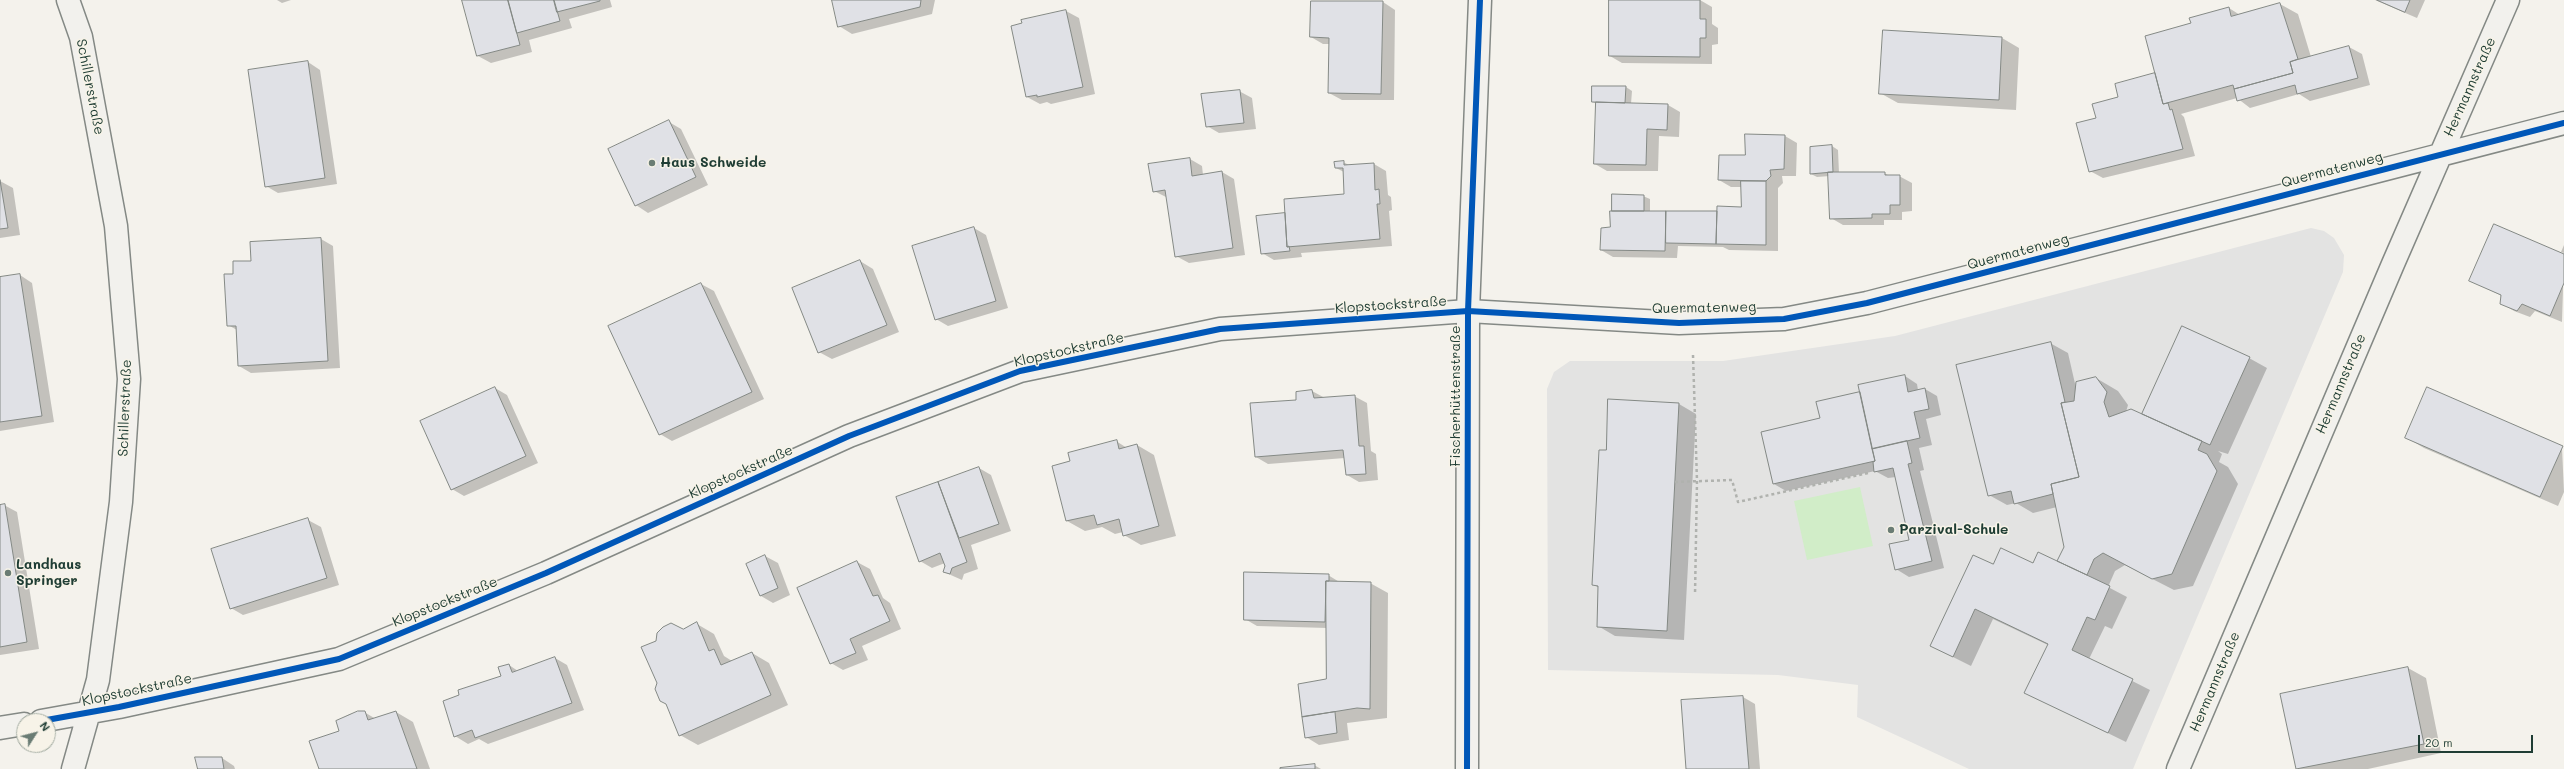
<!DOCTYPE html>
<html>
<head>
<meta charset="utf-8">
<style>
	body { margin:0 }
	#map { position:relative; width:2564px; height:769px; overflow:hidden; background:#f4f2ec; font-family:Mali,sans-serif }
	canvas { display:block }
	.north { position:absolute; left:16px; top:713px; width:40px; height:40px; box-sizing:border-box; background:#f7f3e8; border:1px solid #a1aaa0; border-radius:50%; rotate:54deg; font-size:11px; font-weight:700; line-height:16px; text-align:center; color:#1f3d34 }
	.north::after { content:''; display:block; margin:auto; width:14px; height:18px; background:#6a7c74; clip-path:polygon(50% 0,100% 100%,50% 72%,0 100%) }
	.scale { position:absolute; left:2418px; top:735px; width:115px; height:18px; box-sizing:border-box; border:2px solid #1f3d34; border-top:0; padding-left:5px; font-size:12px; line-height:14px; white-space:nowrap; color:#1f3d34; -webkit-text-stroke:3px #f7f3e8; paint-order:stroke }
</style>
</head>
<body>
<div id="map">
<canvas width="2564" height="769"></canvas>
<div class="north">N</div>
<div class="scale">20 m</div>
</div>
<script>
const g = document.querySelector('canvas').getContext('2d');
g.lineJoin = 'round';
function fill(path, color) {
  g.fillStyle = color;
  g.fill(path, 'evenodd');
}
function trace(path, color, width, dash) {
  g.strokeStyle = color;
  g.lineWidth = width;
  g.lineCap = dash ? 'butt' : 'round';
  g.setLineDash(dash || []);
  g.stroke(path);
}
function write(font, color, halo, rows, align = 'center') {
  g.font = font + ' Mali,sans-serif';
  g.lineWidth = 3;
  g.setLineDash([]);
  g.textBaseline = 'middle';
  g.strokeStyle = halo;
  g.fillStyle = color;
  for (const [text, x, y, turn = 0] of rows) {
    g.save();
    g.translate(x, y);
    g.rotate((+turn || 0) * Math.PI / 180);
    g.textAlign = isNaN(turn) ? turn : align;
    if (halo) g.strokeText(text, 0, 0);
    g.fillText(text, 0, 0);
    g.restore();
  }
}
const built = new Path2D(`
	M 2311,228 L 2324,231 L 2334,238 L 2344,255 L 2343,272 L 2133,769 L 1969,769 L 1857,717 L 1858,685 L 1778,675 L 1548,670 L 1547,389 L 1554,372 L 1570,361 L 1723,361 L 1895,336 Z`);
const green = new Path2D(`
	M 1860,487 L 1873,546 L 1807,560 L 1794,501 Z`);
const shadow = new Path2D(`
	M 277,0 L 291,0 L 282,3 Z
	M 463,0 L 610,0 L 612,7 L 569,19 L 572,28 L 529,40 L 532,52 L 491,63 L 478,56 Z
	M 833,0 L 935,0 L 932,14 L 852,34 L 839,26 Z
	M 1610,0 L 1700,0 L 1712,7 L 1712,24 L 1718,28 L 1718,44 L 1712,45 L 1712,64 L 1622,63 L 1610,56 Z
	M 2375,0 L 2425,0 L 2417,18 Z
	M 1312,2 L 1383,2 L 1395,10 L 1394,100 L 1342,100 L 1329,93 L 1330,44 L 1323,44 L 1311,37 Z
	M 2280,4 L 2298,14 L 2311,57 L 2349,47 L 2362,54 L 2370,85 L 2310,101 L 2299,94 L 2250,108 L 2237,98 L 2181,114 L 2184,117 L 2195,156 L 2103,178 L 2090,171 L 2097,119 L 2120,98 L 2156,74 L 2192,24 L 2229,8 L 2240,15 Z
	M 1066,11 L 1079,18 L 1095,94 L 1051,104 L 1047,102 L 1040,104 L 1027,97 Z
	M 2002,38 L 2019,48 L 2016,110 L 1898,103 L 1880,93 Z
	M 308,62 L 320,70 L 337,184 L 278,193 L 266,186 Z
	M 1626,87 L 1632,91 L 1631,104 L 1668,105 L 1680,112 L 1679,137 L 1659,136 L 1658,171 L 1607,171 L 1595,164 L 1597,104 L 1593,102 Z
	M 1239,91 L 1252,98 L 1256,129 L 1219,133 L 1207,126 Z
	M 669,122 L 681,129 L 708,185 L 648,213 L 636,205 Z
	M 1785,136 L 1797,143 L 1796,176 L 1782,176 L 1783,183 L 1778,188 L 1778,251 L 1729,250 L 1723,247 L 1678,246 L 1677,258 L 1613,257 L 1601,250 L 1611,228 L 1643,196 L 1650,199 L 1650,212 L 1716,212 L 1742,208 L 1742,187 L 1731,187 L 1719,180 L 1746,156 Z
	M 1832,146 L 1838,150 L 1839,173 L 1884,173 L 1890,176 L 1899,176 L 1912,183 L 1912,211 L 1902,212 L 1902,220 L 1884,220 L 1884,225 L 1843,225 L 1831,218 L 1830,176 L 1817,177 L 1811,174 L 1811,148 Z
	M 1190,159 L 1202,166 L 1203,175 L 1222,172 L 1234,179 L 1245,255 L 1189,263 L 1176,256 L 1168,198 L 1154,191 Z
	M 1343,162 L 1349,165 L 1374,164 L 1386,171 L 1388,195 L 1391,197 L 1392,210 L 1389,211 L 1392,246 L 1301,253 L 1302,257 L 1274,260 L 1262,253 L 1286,214 L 1345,195 L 1344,172 L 1336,168 Z
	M 0,181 L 13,188 L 20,235 L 0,238 Z
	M 974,228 L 986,235 L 1008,308 L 948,326 L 936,319 Z
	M 321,239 L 333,246 L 340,368 L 251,373 L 239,366 L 237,330 L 228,325 L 252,262 Z
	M 2564,245 L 2564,253 L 2561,252 Z
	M 2564,256 L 2562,322 L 2535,311 L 2530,317 L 2514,311 L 2501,303 L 2502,296 L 2471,281 Z
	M 860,261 L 873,269 L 899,332 L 832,359 L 819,352 Z
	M 20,275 L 32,283 L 54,422 L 0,431 L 0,278 Z
	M 701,284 L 714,291 L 764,399 L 672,441 L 660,434 Z
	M 2050,343 L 2068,353 L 2076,388 L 2096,378 L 2118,391 L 2128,405 L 2126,412 L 2143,415 L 2249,358 L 2267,368 L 2228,454 L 2218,451 L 2222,454 L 2219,462 L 2228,467 L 2238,484 L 2193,586 L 2174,590 L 2125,565 L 2115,571 L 2108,587 L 2127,597 L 2112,629 L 2105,626 L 2089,659 L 2150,690 L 2126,742 L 2026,693 L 2048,645 L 1993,619 L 1971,666 L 1931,646 L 1993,565 L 2064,564 L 2065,547 L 2057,507 L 2033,513 L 2016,503 L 2007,505 L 1989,495 Z
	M 1905,376 L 1917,384 L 1918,390 L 1925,389 L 1937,396 L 1941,415 L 1926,419 L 1932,445 L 1919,448 L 1924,470 L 1920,471 L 1944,568 L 1909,577 L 1896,569 L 1911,540 L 1896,477 L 1888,478 L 1875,471 L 1786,491 L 1774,484 L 1821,419 L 1861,393 Z
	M 495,388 L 507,395 L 538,463 L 464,496 L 452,489 Z
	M 1312,391 L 1325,398 L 1354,396 L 1367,403 L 1371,451 L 1376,454 L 1378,480 L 1359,482 L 1347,475 L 1345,458 L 1268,464 L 1256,457 L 1298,401 Z
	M 1679,404 L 1696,414 L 1684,640 L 1615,636 L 1598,626 L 1599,588 L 1593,584 L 1607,451 Z
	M 2407,438 L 2562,447 L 2564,492 L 2558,506 L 2424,448 Z
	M 1116,441 L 1127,448 L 1137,445 L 1154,455 L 1176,536 L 1141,545 L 1124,535 L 1123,532 L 1115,534 L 1102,527 L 1085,531 L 1067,521 L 1071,462 Z
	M 979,468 L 991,475 L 1011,531 L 971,545 L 978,569 L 964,574 L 962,580 L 944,572 L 945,563 L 932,568 L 920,561 L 897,497 Z
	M 4,505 L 17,512 L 39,649 L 0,655 L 0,506 Z
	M 308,520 L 321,527 L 339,585 L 243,615 L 231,608 Z
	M 765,556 L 778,563 L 790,595 L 773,603 L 761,596 Z
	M 857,562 L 870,569 L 883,598 L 890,603 L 901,629 L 862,646 L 868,660 L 843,670 L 831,663 Z
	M 1328,575 L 1341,583 L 1370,583 L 1388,593 L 1387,718 L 1347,723 L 1349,740 L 1319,745 L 1306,737 L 1300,685 L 1327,680 L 1327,628 L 1257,626 L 1245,619 Z
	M 697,624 L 714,634 L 724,656 L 732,661 L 752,653 L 769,663 L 788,705 L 698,745 L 680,735 L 683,630 Z
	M 555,658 L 567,665 L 584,710 L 488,744 L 479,739 L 468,744 L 455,736 L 509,665 L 518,671 Z
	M 2408,668 L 2426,678 L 2441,753 L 2368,769 L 2297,769 L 2281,695 Z
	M 1743,697 L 1755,704 L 1760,769 L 1687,769 Z
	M 364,712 L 376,719 L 396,712 L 413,722 L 430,769 L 320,769 L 340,731 L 337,721 L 350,714 Z
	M 222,758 L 234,766 L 235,769 L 199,769 Z
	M 1314,765 L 1321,769 L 1281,769 Z`);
const building = new Path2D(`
	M 462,0 L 508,0 L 520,45 L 477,56 Z
	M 508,0 L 554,0 L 560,21 L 517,33 Z
	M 554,0 L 600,0 L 600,1 L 557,12 Z
	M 832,0 L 921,0 L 920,7 L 838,27 Z
	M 1609,0 L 1700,0 L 1700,19 L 1706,19 L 1706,38 L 1700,38 L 1700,57 L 1609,56 Z
	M 2377,0 L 2410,0 L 2405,12 Z
	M 1311,1 L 1383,1 L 1381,94 L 1328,93 L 1329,38 L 1310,37 Z
	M 2280,3 L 2298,59 L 2290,62 L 2293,73 L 2234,89 L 2233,85 L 2163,104 L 2145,36 L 2191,23 L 2189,18 L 2229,7 L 2231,16 Z
	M 1066,10 L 1083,87 L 1037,97 L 1037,95 L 1026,97 L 1011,26 L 1022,23 L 1021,20 Z
	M 1883,30 L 2002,37 L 1999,100 L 1879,94 Z
	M 2349,46 L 2358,78 L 2297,94 L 2295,85 L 2237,101 L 2234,89 L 2293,73 L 2290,62 Z
	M 308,61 L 325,178 L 265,187 L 248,70 Z
	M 2155,73 L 2163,104 L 2168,103 L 2170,110 L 2172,109 L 2183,149 L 2089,172 L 2076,123 L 2096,118 L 2092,104 L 2118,97 L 2115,84 Z
	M 1592,86 L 1626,86 L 1625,103 L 1592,102 Z
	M 1240,90 L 1244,123 L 1206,127 L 1201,94 Z
	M 1596,102 L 1668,104 L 1667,130 L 1647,129 L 1646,165 L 1594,164 Z
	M 669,120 L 696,177 L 635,206 L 608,149 Z
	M 1745,134 L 1785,135 L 1784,169 L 1770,170 L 1771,176 L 1766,181 L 1718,180 L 1719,155 L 1745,155 Z
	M 1832,145 L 1833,172 L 1810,174 L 1810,147 Z
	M 1190,158 L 1192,176 L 1222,171 L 1233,248 L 1175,257 L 1165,190 L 1153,192 L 1148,164 Z
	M 1344,161 L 1344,165 L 1374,163 L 1375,190 L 1379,189 L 1380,204 L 1377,204 L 1380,239 L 1287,247 L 1284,199 L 1344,194 L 1343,168 L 1335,168 L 1334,162 Z
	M 1828,172 L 1885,172 L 1885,175 L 1900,175 L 1900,205 L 1890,205 L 1890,214 L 1872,214 L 1872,218 L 1830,219 Z
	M 0,180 L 8,228 L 0,229 Z
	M 1741,181 L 1766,181 L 1766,245 L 1716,244 L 1717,206 L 1741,207 Z
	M 1612,194 L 1644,195 L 1644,211 L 1612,211 Z
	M 1610,211 L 1666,211 L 1665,251 L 1600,250 L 1601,228 L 1610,227 Z
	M 1666,211 L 1717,211 L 1716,244 L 1666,243 Z
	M 1285,213 L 1287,247 L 1289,246 L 1290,251 L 1261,254 L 1256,216 Z
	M 2494,224 L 2564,254 L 2564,283 L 2550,316 L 2522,304 L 2517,311 L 2500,304 L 2501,295 L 2469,281 Z
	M 974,227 L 996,301 L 935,320 L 912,246 Z
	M 321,238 L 328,361 L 238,366 L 236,326 L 227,326 L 224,274 L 233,274 L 233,261 L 251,261 L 250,242 Z
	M 860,260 L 887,325 L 818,353 L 792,288 Z
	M 20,274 L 42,416 L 0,422 L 0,277 Z
	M 701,283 L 752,392 L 659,435 L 608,326 Z
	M 2182,326 L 2250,357 L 2210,445 L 2142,414 Z
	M 2051,342 L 2065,402 L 2061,403 L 2079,477 L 2051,484 L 2053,494 L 2014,504 L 2011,491 L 1988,496 L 1956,365 Z
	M 1905,375 L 1908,392 L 1925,388 L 1929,409 L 1914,412 L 1920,438 L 1872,449 L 1858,385 Z
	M 2096,377 L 2107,392 L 2104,402 L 2109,417 L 2131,409 L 2202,441 L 2198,450 L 2207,454 L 2217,471 L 2172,574 L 2152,579 L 2103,553 L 2094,559 L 2087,575 L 2057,561 L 2064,547 L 2051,484 L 2079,477 L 2061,403 L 2074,401 L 2076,382 Z
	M 495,387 L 526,456 L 451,490 L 420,421 Z
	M 2427,387 L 2563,446 L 2540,497 L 2405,438 Z
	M 1312,390 L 1314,398 L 1355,395 L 1359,446 L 1364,446 L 1366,474 L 1346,475 L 1343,450 L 1255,457 L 1250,403 L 1296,400 L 1296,392 Z
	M 1860,392 L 1875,461 L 1773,484 L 1761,432 L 1820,418 L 1816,402 Z
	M 1608,399 L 1679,403 L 1667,631 L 1597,627 L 1598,586 L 1592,585 L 1599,450 L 1606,450 Z
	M 1117,440 L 1119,449 L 1137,444 L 1159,526 L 1123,536 L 1119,519 L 1097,525 L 1094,515 L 1066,521 L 1052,466 L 1070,461 L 1068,453 Z
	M 1907,441 L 1912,463 L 1908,464 L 1932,561 L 1895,570 L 1889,544 L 1909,540 L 1893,468 L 1874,472 L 1873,462 L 1875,461 L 1872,449 Z
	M 979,467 L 999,524 L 959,538 L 938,482 Z
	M 938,482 L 967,562 L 952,568 L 950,574 L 943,572 L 945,566 L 940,553 L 919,562 L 896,497 Z
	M 5,504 L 27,642 L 0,647 L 0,505 Z
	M 308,518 L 327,578 L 230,609 L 211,549 Z
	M 2001,548 L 2033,563 L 2038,552 L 2110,586 L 2095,620 L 2087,617 L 2072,650 L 2133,679 L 2108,733 L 2024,693 L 2048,644 L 1975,609 L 1953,657 L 1930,646 L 1973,555 L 1993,564 Z
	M 765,555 L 778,588 L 760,596 L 746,564 Z
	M 857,561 L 873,596 L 878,595 L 890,621 L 850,639 L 856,653 L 830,664 L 797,588 Z
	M 1244,572 L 1329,574 L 1329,581 L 1326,581 L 1325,622 L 1244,620 Z
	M 1326,581 L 1371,582 L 1370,709 L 1357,708 L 1302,717 L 1298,684 L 1326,679 Z
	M 697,622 L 709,651 L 714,649 L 721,665 L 752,652 L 771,695 L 679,736 L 666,704 L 660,701 L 655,689 L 657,683 L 641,647 L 656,641 L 657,633 L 663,627 L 671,623 L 683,629 Z
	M 555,657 L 572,703 L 475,738 L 472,730 L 454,737 L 443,701 L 459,695 L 458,690 L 501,676 L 498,667 L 509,664 L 512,672 Z
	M 2408,667 L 2424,744 L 2296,769 L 2280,694 Z
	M 1743,696 L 1749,769 L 1686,769 L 1681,700 Z
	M 358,711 L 365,711 L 368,720 L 396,711 L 417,769 L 319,769 L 309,741 L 339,731 L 336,721 Z
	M 1335,712 L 1337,733 L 1305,738 L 1302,717 Z
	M 195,757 L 222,757 L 224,769 L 198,769 Z
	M 1315,764 L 1315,769 L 1280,769 L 1280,768 Z`);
const path = new Path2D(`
	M 1693,355 L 1697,481 L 1695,595
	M 1675,482 L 1732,480 L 1738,502 L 1868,473`);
const street = new Path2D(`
	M 68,0 L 81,37 L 116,226 L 129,379 L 121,502 L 98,680 L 73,769
	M 41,721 L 119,707 L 339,659 L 546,573 L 849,436 L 1020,371 L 1220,329 L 1468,311 L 1679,323 L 1784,319 L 1867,303 L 2564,123
	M 0,728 L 24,724
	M 2178,769 L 2393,264 L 2508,0`);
const secondary = new Path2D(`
	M 1467,769 L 1468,311 L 1480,0`);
const cycleway = new Path2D(`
	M 41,721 L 119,707 L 339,659 L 546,573 L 849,436 L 1020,371 L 1220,329 L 1468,311 L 1679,323 L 1784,319 L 1867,303 L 2564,123
	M 1467,769 L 1468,311 L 1480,0`);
const markers = [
	[652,163,4,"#6a7c74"],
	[1891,530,4,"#6a7c74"],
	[8,573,4,"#6a7c74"]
];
const streetNames = [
	["Schillerstraße",90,87,79],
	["Hermannstraße",2470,87,-66],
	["Quermatenweg",2332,170,-15],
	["Quermatenweg",2018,252,-15],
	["Klopstockstraße",1391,305,-4],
	["Quermatenweg",1704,308,-1],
	["Klopstockstraße",1069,350,-13],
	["Hermannstraße",2341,384,-67],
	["Fischerhüttenstraße",1456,396,-90],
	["Schillerstraße",125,408,-88],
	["Klopstockstraße",741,472,-24],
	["Klopstockstraße",445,602,-22],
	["Hermannstraße",2215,682,-67],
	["Klopstockstraße",137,690,-12]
];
const poiNames = [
	["Haus Schweide",660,163],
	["Parzival-Schule",1899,530],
	["Landhaus",16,565],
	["Springer",16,581]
];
fill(built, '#e3e3e2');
fill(green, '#d1edc8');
fill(shadow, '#0003');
fill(building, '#e0e1e6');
trace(building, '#848985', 1);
trace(street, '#848985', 25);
trace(secondary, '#848985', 25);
trace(path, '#b0b2ae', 2.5, [3, 3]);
trace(street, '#f2f1ed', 22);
trace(secondary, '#f2f1ed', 22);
trace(cycleway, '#0057b8', 6);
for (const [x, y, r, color] of markers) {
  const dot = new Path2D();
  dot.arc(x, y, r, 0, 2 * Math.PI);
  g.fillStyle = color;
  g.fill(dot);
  trace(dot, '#f7f3e8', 1.5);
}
write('14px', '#1f3d34', '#f7f3e8', streetNames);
write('bold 14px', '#1f3d34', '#f7f3e8', poiNames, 'left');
</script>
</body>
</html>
